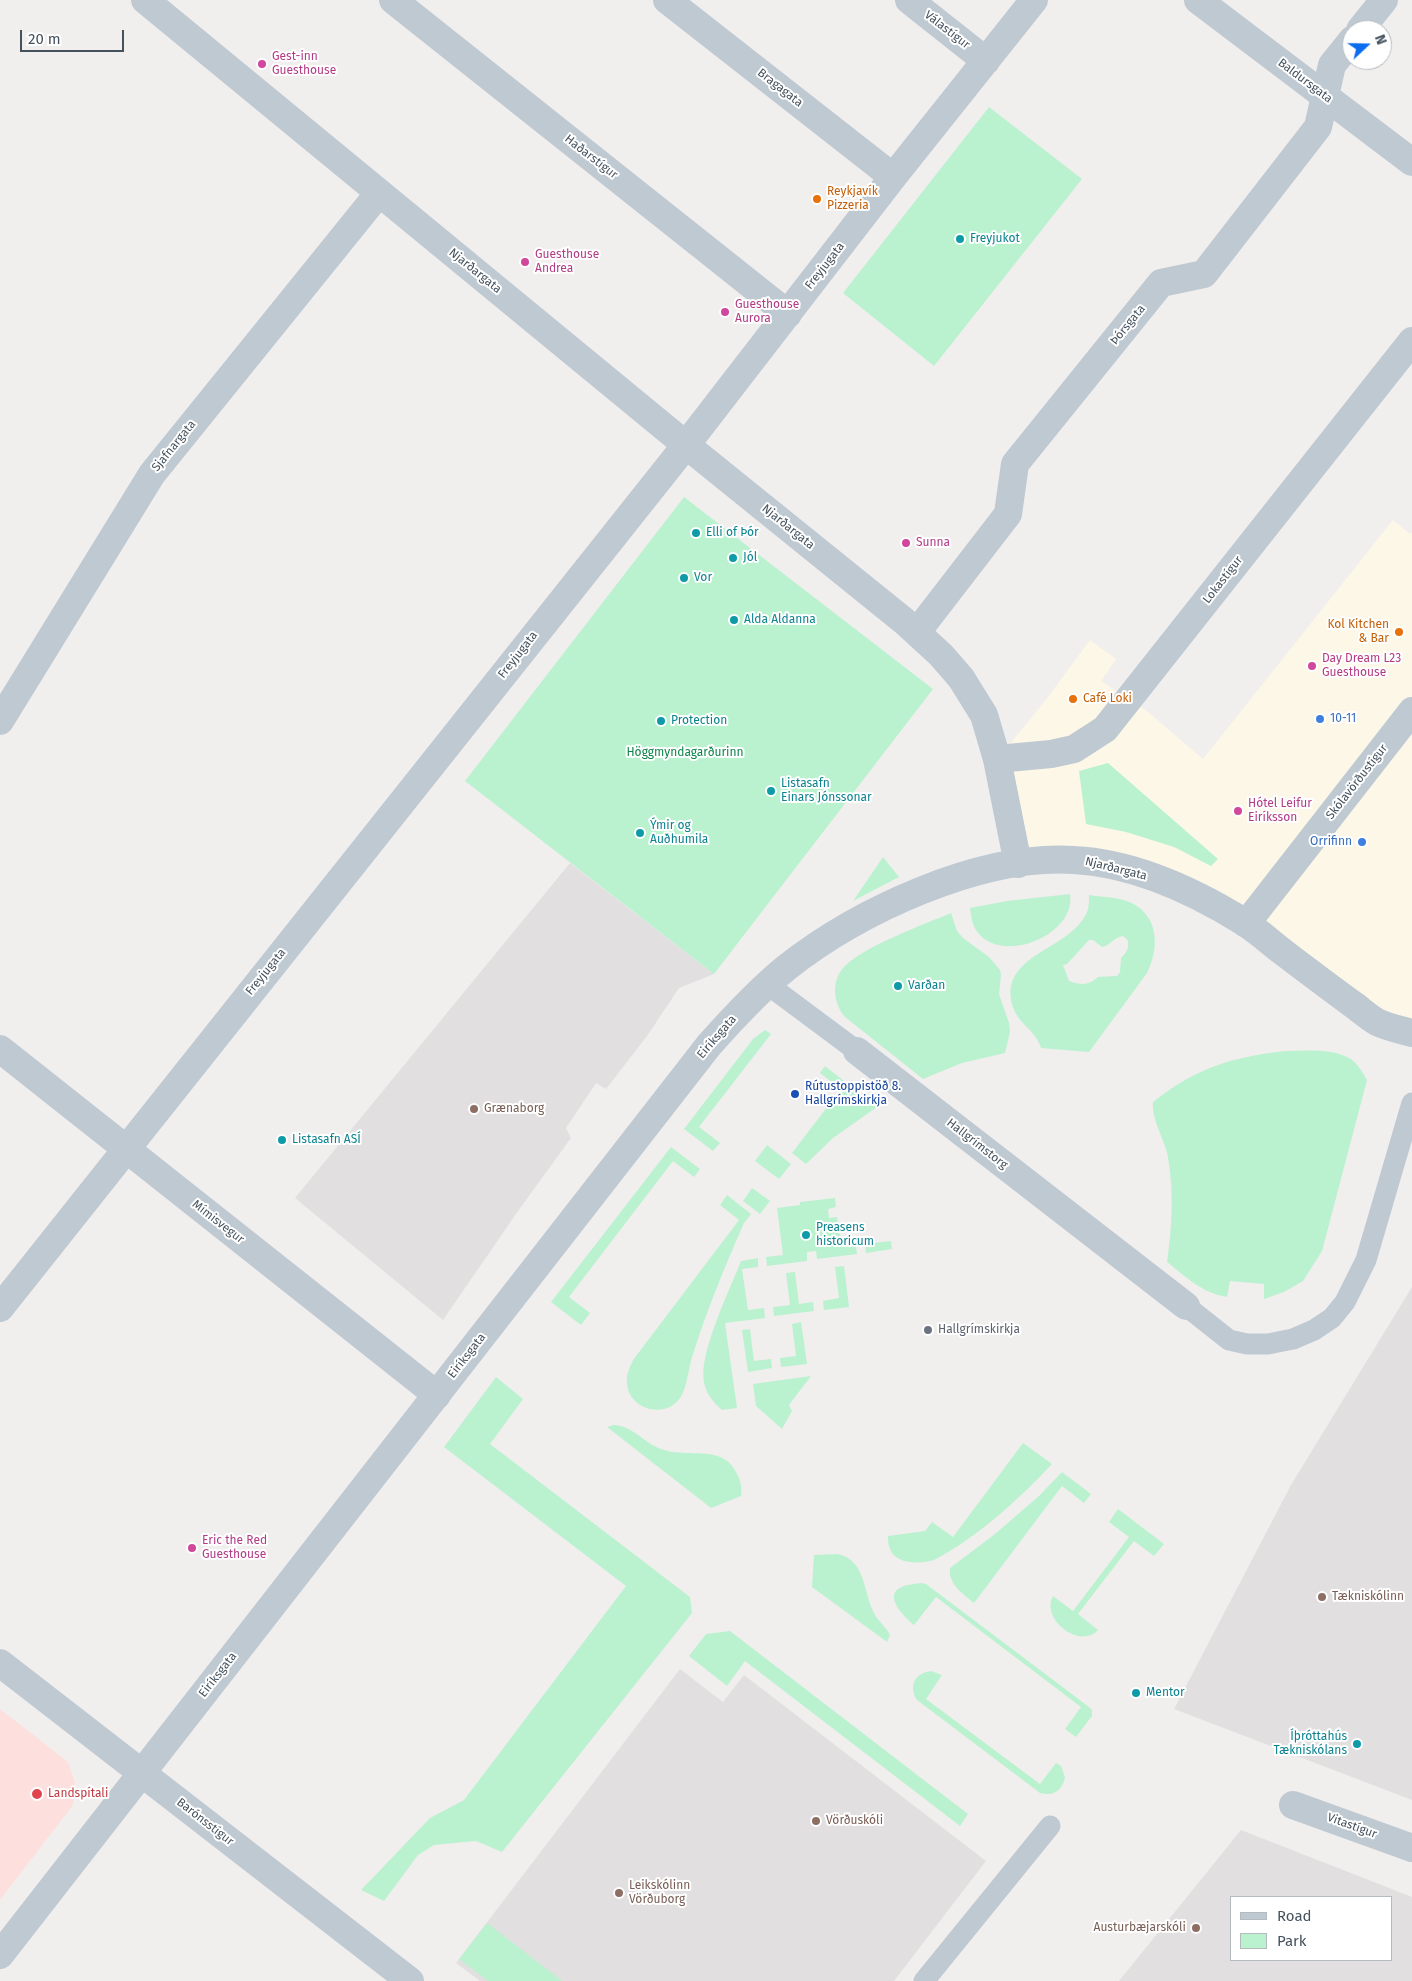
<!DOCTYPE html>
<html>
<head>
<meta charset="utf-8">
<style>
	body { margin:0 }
	#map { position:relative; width:1412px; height:1981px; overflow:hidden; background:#f1eeee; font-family:"Fira Sans",sans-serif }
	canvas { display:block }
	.legend { position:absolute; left:1230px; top:1896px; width:162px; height:65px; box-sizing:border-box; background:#fff; border:1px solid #b5babf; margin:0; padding:6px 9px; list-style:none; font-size:15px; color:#45525e }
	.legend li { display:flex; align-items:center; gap:10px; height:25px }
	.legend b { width:25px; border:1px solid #b5babf }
	.north { position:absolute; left:1342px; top:20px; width:50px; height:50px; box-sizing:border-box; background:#fff; border:1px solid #b5babf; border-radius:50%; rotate:69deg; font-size:14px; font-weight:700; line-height:20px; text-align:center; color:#45525e }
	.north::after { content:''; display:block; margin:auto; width:18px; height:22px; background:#0b6dee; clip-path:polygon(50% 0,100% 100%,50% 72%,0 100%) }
	.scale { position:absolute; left:20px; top:30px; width:104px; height:22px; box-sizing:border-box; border:2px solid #45525e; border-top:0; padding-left:6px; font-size:15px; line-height:18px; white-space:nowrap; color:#45525e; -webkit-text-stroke:4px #fff; paint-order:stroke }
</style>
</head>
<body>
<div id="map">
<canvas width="1412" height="1981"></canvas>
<ul class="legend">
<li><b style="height:6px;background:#bec9d2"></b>Road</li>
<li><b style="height:14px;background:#baf2d0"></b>Park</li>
</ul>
<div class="north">N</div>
<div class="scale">20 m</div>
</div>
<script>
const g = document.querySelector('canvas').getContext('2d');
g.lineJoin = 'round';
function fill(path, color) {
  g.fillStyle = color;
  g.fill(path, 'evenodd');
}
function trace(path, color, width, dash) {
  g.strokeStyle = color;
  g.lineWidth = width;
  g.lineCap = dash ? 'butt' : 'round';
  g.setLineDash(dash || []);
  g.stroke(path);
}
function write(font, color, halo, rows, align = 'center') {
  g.font = font + ' "Fira Sans",sans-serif';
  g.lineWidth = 4;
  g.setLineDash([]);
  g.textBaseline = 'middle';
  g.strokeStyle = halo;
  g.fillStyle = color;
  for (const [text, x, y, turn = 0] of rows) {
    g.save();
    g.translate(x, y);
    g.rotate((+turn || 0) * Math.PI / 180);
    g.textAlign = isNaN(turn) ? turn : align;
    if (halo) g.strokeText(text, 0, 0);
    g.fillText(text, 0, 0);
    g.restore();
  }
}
const commercial = new Path2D(`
	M 1393,520 L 1410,534 L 1412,532 L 1412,1025 L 1381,1017 L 1242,910 L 1026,855 L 1004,751 L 1045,701 L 1090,640 L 1116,659 L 1101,681 L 1148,712 L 1203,759 Z`);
const education = new Path2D(`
	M 570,863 L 714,974 L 679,988 L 647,1036 L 606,1089 L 596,1083 L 566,1128 L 571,1138 L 518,1211 L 443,1320 L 295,1198 Z
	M 1412,1287 L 1412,1800 L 1174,1709 L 1291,1485 Z
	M 680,1669 L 723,1702 L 744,1675 L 986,1861 L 894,1981 L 480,1981 L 456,1963 Z
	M 1241,1830 L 1412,1897 L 1412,1981 L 1119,1981 ZM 1231,1897 L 1391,1897 L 1391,1960 L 1231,1960 Z`);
const medical = new Path2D(`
	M 0,1709 L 68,1762 L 75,1783 L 73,1805 L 0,1900 Z`);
const green = new Path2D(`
	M 989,107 L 1082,179 L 934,366 L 843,293 Z
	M 684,497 L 933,689 L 714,974 L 465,781 Z
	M 1108,763 L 1218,859 L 1211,866 L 1174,847 L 1126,832 L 1086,824 L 1079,771 Z
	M 883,857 L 899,877 L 853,901 Z
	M 1070,894 C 1077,935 1000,967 976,930 C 972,924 971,915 970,908 L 1007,901 Z
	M 1089,895 C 1102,897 1115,897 1127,901 C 1159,913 1160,947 1147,973 L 1089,1052 L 1041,1048 C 1036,1030 1017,1024 1012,1004 C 1000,954 1068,951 1086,914 C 1089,909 1089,902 1089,895 ZM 1123,936 L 1127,939 C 1130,947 1127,952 1121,958 L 1120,972 L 1117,976 L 1098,977 C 1088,986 1081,985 1069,981 L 1063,965 L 1067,964 L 1089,940 L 1093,940 L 1102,947 C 1110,946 1114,937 1123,936 Z
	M 951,913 L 957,931 L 963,938 L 989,957 L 1000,970 L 1001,975 L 999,994 L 1009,1023 L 1010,1032 L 1005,1053 L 962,1063 L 923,1079 L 845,1017 C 833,1003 831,981 844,967 C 862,947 925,924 951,913 Z
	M 765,1030 L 771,1034 L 699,1127 L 720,1143 L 713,1151 L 684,1129 L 753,1039 Z
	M 1285,1051 C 1304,1051 1329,1048 1347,1057 C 1357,1061 1362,1072 1367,1080 L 1322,1251 L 1303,1281 L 1284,1292 L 1264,1299 L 1264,1284 L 1230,1281 L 1227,1297 C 1202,1293 1186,1277 1167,1262 C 1172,1228 1174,1192 1168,1157 C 1165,1140 1151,1119 1153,1102 C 1196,1068 1232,1057 1285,1051 Z
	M 825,1066 L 877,1107 L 833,1138 L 806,1164 L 792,1153 L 841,1089 L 820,1073 Z
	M 767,1145 L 791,1164 L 779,1179 L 755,1161 Z
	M 671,1147 L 700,1169 L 694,1177 L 673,1161 L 569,1297 L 590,1313 L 581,1325 L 551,1302 Z
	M 752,1188 L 770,1201 L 760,1214 L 743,1201 Z
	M 727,1195 L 751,1214 L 744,1223 C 725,1266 707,1310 693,1354 C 688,1368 688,1386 680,1398 C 665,1420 627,1409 627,1382 C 626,1374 630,1367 633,1360 L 739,1220 L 720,1205 Z
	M 835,1198 L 836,1207 L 828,1209 L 829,1218 L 837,1217 L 842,1247 L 856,1246 L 857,1254 L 817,1259 L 816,1251 L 807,1252 L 807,1261 L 767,1266 L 766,1257 L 783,1255 L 777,1208 L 800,1205 L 800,1202 Z
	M 891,1241 L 892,1249 L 866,1253 L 865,1244 Z
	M 758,1258 L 758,1267 L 742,1269 L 748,1310 L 764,1308 L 765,1318 L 725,1323 L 737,1408 L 722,1410 C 713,1402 706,1394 704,1382 C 698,1355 730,1289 741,1261 Z
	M 844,1266 L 849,1307 L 824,1310 L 823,1301 L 839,1298 L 835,1267 Z
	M 795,1272 L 799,1304 L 813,1302 L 814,1311 L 774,1316 L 773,1307 L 790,1305 L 786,1273 Z
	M 801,1322 L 807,1364 L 781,1367 L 780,1358 L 796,1356 L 792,1324 Z
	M 750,1329 L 754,1361 L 771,1359 L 772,1368 L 748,1372 L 742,1330 Z
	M 811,1376 L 789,1405 L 792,1411 L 782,1429 L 756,1406 L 753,1384 Z
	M 496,1377 L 523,1399 L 490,1444 L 690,1597 L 692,1613 L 502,1852 L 476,1841 L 434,1845 L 418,1855 L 384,1901 L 361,1890 L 430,1818 L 464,1800 L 626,1586 L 444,1447 Z
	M 614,1425 C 633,1426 644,1443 661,1449 C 687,1459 724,1443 737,1474 C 741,1481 742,1488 741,1496 L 711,1508 L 607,1427 Z
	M 1023,1443 L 1052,1464 C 1018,1500 978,1537 934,1560 C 921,1564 896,1565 890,1549 C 888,1545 888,1540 888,1536 L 925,1531 L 932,1522 L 953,1537 Z
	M 1062,1472 L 1091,1494 L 1084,1503 L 1062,1486 L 974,1603 C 963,1594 948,1584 950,1568 L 995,1534 L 1039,1496 Z
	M 1118,1509 L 1164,1544 L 1154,1556 L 1134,1541 L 1078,1614 L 1098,1630 C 1080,1650 1040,1619 1053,1596 L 1073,1611 L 1129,1537 L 1109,1522 Z
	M 837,1554 C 866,1559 863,1592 874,1613 C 878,1621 886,1627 890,1635 L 887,1642 L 812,1587 L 814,1555 Z
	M 921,1583 L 926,1584 L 1089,1707 L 1092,1710 L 1092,1716 L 1076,1737 L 1065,1729 L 1081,1707 L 936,1597 L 914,1625 C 906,1619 885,1598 898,1589 C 903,1585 914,1584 921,1583 Z
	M 730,1631 L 968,1814 L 960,1826 L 745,1661 L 727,1686 L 689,1656 L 706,1634 Z
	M 931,1671 L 942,1675 L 926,1699 L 1040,1784 L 1056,1763 L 1061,1766 L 1065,1777 C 1063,1790 1053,1797 1040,1793 L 917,1700 C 908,1686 915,1673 931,1671 Z
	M 487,1923 L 562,1981 L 488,1981 L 459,1959 Z`);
const service = new Path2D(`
	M 767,984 L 857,1051
	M 1186,1306 L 1229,1340 L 1247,1344 L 1268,1344 L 1293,1339 L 1314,1330 L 1332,1318 L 1345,1302 L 1366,1260 L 1412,1103
	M 924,1981 L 1050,1826`);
const pedestrian = new Path2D(`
	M 857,1051 L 1186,1306`);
const minor = new Path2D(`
	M 393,0 L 788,314
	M 667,0 L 893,177
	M 909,0 L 986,61
	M 1198,0 L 1412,162
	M 1360,30 L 1384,0
	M 917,632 L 1008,514 L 1015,464 L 1161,283 L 1204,274 L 1318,127 L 1332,65 L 1352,40
	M 0,721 L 152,474 L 379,193
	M 997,759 L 1051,754 L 1074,749 L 1105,729 L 1412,341
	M 0,1049 L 437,1395
	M 0,1308 L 686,445 L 893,177 L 1034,0
	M 1293,1805 L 1412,1848`);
const tertiary = new Path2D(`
	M 145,0 L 686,445 L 904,621 L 941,655 L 961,678 L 984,715 L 997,759 L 1018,864
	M 1246,924 L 1412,711
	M 0,1663 L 410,1981
	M 0,1955 L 709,1045 C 733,1018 758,991 786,968 C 858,911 980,854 1074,860 C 1134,863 1194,891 1244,922 C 1258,931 1270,942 1283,952 C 1305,969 1328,986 1351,1003 C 1360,1009 1368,1017 1377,1022 C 1387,1027 1401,1030 1412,1033`);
const markers = [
	[262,64,5,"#d1479c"],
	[817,199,5,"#e8710a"],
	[960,239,5,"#0f9aa8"],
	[525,262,5,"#d1479c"],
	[725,312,5,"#d1479c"],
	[696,533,5,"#0f9aa8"],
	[906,543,5,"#d1479c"],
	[733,558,5,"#0f9aa8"],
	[684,578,5,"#0f9aa8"],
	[734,620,5,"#0f9aa8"],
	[1399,632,5,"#e8710a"],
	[1312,666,5,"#d1479c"],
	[1073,699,5,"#e8710a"],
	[1320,719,5,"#3f7fe0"],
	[661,721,5,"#0f9aa8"],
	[771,791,5,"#0f9aa8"],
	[1238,811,5,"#d1479c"],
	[640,833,5,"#0f9aa8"],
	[1362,842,5,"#3f7fe0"],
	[898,986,5,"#0f9aa8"],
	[795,1094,5,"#1a4fb4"],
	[474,1109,5,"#8d6e63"],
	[282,1140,5,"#0f9aa8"],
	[806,1235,5,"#0f9aa8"],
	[928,1330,5,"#6b7280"],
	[192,1548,5,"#d1479c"],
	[1322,1597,5,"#8d6e63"],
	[1136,1693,5,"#0f9aa8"],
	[1357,1744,5,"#0f9aa8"],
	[37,1794,6,"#e0444e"],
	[816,1821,5,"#8d6e63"],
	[619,1893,5,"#8d6e63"],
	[1196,1928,5,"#8d6e63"]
];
const streetNames = [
	["Válastígur",947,30,38],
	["Baldursgata",1305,81,37],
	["Bragagata",780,88,38],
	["Haðarstígur",591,157,38],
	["Freyjugata",825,266,-52],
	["Njarðargata",475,271,39],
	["Þórsgata",1128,325,-51],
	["Sjafnargata",174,446,-51],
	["Njarðargata",788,527,39],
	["Lokastígur",1223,580,-52],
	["Freyjugata",518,655,-52],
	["Skólavörðustígur",1357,782,-52],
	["Njarðargata",1116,869,14],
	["Freyjugata",266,972,-51],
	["Eiríksgata",717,1037,-49],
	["Hallgrímstorg",977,1144,38],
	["Mímisvegur",218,1222,38],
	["Eiríksgata",467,1356,-52],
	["Eiríksgata",218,1675,-52],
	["Barónsstígur",205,1822,38],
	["Vitastígur",1352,1826,20]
];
const hotelNames = [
	["Gest-inn",272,57],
	["Guesthouse",272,71],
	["Guesthouse",535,255],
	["Andrea",535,269],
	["Guesthouse",735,305],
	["Aurora",735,319],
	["Sunna",916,543],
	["Day Dream L23",1322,659],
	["Guesthouse",1322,673],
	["Hótel Leifur",1248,804],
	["Eiríksson",1248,818],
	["Eric the Red",202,1541],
	["Guesthouse",202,1555]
];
const foodNames = [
	["Reykjavík",827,192],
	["Pizzeria",827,206],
	["Kol Kitchen",1389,625,"right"],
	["& Bar",1389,639,"right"],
	["Café Loki",1083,699]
];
const cultureNames = [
	["Freyjukot",970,239],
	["Elli of Þór",706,533],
	["Jól",743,558],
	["Vor",694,578],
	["Alda Aldanna",744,620],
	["Protection",671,721],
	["Listasafn",781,784],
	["Einars Jónssonar",781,798],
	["Ýmir og",650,826],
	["Auðhumila",650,840],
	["Varðan",908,986],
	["Listasafn ASÍ",292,1140],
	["Preasens",816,1228],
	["historicum",816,1242],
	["Mentor",1146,1693],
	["Íþróttahús",1347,1737,"right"],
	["Tækniskólans",1347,1751,"right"]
];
const shopNames = [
	["10-11",1330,719],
	["Orrifinn",1352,842,"right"]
];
const parkNames = [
	["Höggmyndagarðurinn",685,753]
];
const transitNames = [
	["Rútustoppistöð 8.",805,1087],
	["Hallgrímskirkja",805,1101]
];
const educationNames = [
	["Grænaborg",484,1109],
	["Tækniskólinn",1332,1597],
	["Vörðuskóli",826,1821],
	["Leikskólinn",629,1886],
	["Vörðuborg",629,1900],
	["Austurbæjarskóli",1186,1928,"right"]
];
const worshipNames = [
	["Hallgrímskirkja",938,1330]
];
const healthNames = [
	["Landspítali",48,1794]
];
fill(commercial, '#fdf7e7');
fill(education, '#e2dfe0');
fill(medical, '#fde0dd');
fill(green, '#baf2d0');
trace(service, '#bec9d2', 21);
trace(pedestrian, '#bec9d2', 28);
trace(minor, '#bec9d2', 28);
trace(tertiary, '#bec9d2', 28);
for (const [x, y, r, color] of markers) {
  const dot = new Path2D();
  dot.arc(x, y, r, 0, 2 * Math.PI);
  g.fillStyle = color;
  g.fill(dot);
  trace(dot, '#fff', 2);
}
write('12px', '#45525e', '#fff', streetNames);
write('12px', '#b23c85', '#fff', hotelNames, 'left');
write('12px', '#c56008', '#fff', foodNames, 'left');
write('12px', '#0d838f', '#fff', cultureNames, 'left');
write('12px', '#366cbe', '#fff', shopNames, 'left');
write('12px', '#10854b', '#fff', parkNames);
write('12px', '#164399', '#fff', transitNames, 'left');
write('12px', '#785e54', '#fff', educationNames, 'left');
write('12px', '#5b616d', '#fff', worshipNames, 'left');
write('12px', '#be3a42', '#fff', healthNames, 'left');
</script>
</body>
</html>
